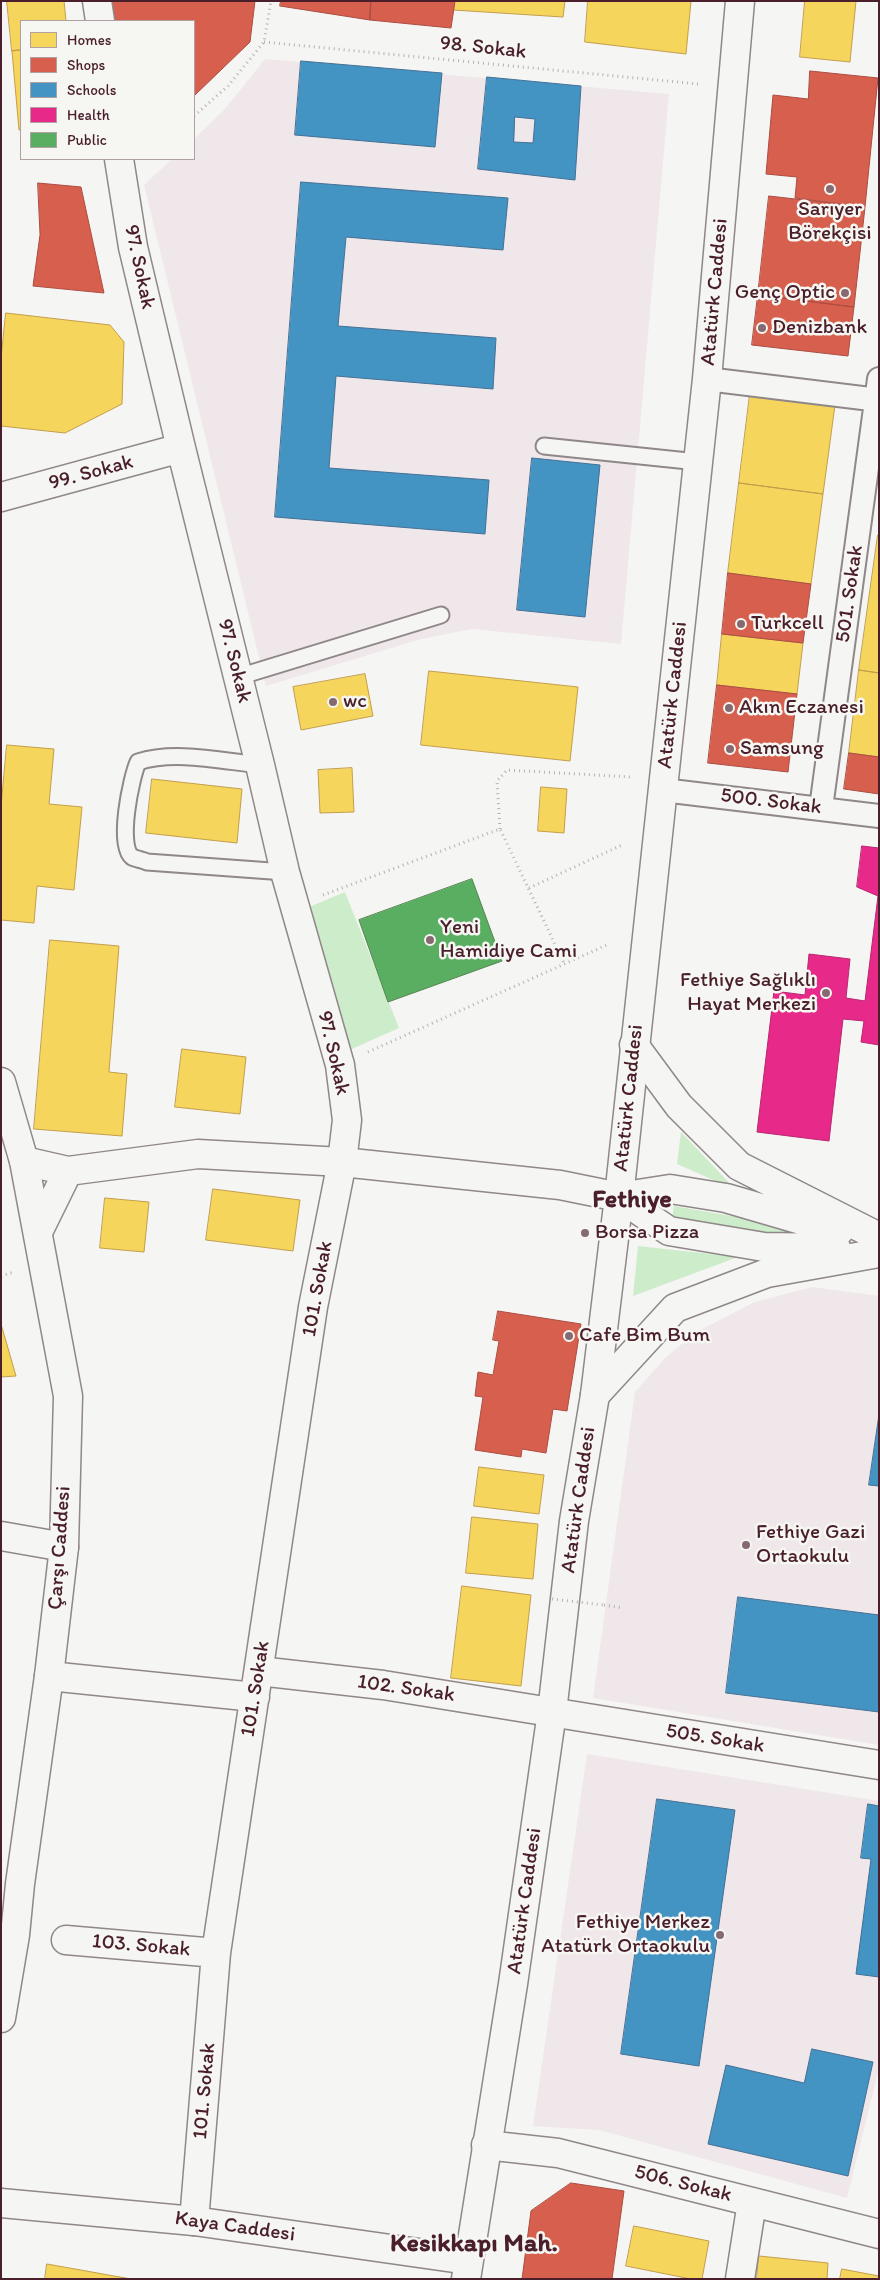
<!DOCTYPE html>
<html>
<head>
<meta charset="utf-8">
<style>
	body { margin:0 }
	#map { position:relative; width:880px; height:2280px; overflow:hidden; background:#f5f5f3; font-family:Itim,sans-serif }
	canvas { display:block }
	.frame { position:absolute; inset:0; border:2px solid #4a1f2b; pointer-events:none }
	.legend { position:absolute; left:20px; top:20px; width:175px; height:140px; box-sizing:border-box; background:#f6f6f2; border:1px solid #b1a0a2; margin:0; padding:6px 9px; list-style:none; font-size:15px; color:#4a1f2b }
	.legend li { display:flex; align-items:center; gap:10px; height:25px }
	.legend b { width:25px; border:1px solid #b1a0a2 }
</style>
</head>
<body>
<div id="map">
<canvas width="880" height="2280"></canvas>
<div class="frame"></div>
<ul class="legend">
<li><b style="height:14px;background:#f6d55c"></b>Homes</li>
<li><b style="height:14px;background:#d6604d"></b>Shops</li>
<li><b style="height:14px;background:#4393c3"></b>Schools</li>
<li><b style="height:14px;background:#e7298a"></b>Health</li>
<li><b style="height:14px;background:#5aae61"></b>Public</li>
</ul>
</div>
<script>
const g = document.querySelector('canvas').getContext('2d');
g.lineJoin = 'round';
function fill(path, color) {
  g.fillStyle = color;
  g.fill(path, 'evenodd');
}
function trace(path, color, width, dash) {
  g.strokeStyle = color;
  g.lineWidth = width;
  g.lineCap = dash ? 'butt' : 'round';
  g.setLineDash(dash || []);
  g.stroke(path);
}
function write(font, color, halo, rows, align = 'center') {
  g.font = font + ' Itim,sans-serif';
  g.lineWidth = 5;
  g.setLineDash([]);
  g.textBaseline = 'middle';
  g.strokeStyle = halo;
  g.fillStyle = color;
  for (const [text, x, y, turn = 0] of rows) {
    g.save();
    g.translate(x, y);
    g.rotate((+turn || 0) * Math.PI / 180);
    g.textAlign = isNaN(turn) ? turn : align;
    if (halo) g.strokeText(text, 0, 0);
    g.fillText(text, 0, 0);
    g.restore();
  }
}
const built = new Path2D(`
	M 265,59 L 669,94 L 621,644 L 472,629 L 421,639 L 266,686 L 144,185 L 172,159 L 194,159 L 194,139 L 224,110 Z
	M 812,1287 L 879,1296 L 879,1745 L 593,1698 L 635,1392 L 666,1357 L 698,1331 L 755,1302 Z
	M 587,1754 L 879,1801 L 879,2068 L 847,2198 L 599,2130 L 533,2126 Z`);
const green = new Path2D(`
	M 345,892 L 399,1028 L 347,1051 L 302,910 Z
	M 681,1132 L 736,1190 L 677,1164 Z
	M 674,1206 L 811,1230 L 808,1244 L 672,1219 Z
	M 638,1246 L 738,1257 L 633,1296 Z`);
const homes = new Path2D(`
	M 7,1 L 64,1 L 66,21 L 21,21 L 21,50 L 12,51 Z
	M 455,1 L 565,1 L 563,17 L 453,10 Z
	M 588,1 L 691,1 L 686,54 L 585,42 Z
	M 805,1 L 856,1 L 850,62 L 800,57 Z
	M 21,50 L 21,130 L 19,130 L 12,51 Z
	M 6,313 L 110,325 L 124,342 L 122,404 L 65,433 L 1,426 L 1,359 Z
	M 750,394 L 835,405 L 823,494 L 739,483 Z
	M 739,483 L 823,494 L 811,584 L 728,573 Z
	M 878,535 L 879,535 L 879,673 L 859,670 Z
	M 722,634 L 803,643 L 797,694 L 717,685 Z
	M 859,670 L 879,673 L 879,757 L 849,753 Z
	M 429,671 L 578,687 L 570,761 L 421,745 Z
	M 365,674 L 373,716 L 301,730 L 293,687 Z
	M 7,745 L 54,749 L 49,804 L 82,807 L 74,890 L 37,886 L 34,923 L 1,920 L 1,807 Z
	M 352,768 L 354,812 L 320,813 L 318,770 Z
	M 152,779 L 242,789 L 237,843 L 146,833 Z
	M 541,787 L 567,789 L 564,833 L 538,831 Z
	M 50,940 L 119,946 L 109,1072 L 127,1074 L 122,1136 L 34,1129 Z
	M 182,1049 L 246,1057 L 240,1114 L 175,1107 Z
	M 213,1189 L 300,1200 L 293,1251 L 206,1240 Z
	M 105,1198 L 149,1202 L 144,1252 L 100,1248 Z
	M 1,1324 L 16,1376 L 1,1377 Z
	M 479,1467 L 544,1475 L 539,1514 L 474,1506 Z
	M 472,1517 L 538,1524 L 533,1579 L 466,1573 Z
	M 462,1586 L 531,1595 L 521,1686 L 451,1678 Z
	M 634,2226 L 709,2241 L 702,2279 L 691,2279 L 626,2266 Z
	M 759,2256 L 828,2263 L 827,2279 L 757,2279 Z
	M 47,2264 L 131,2279 L 45,2279 Z
	M 842,2269 L 879,2276 L 879,2279 L 840,2279 Z`);
const shops = new Path2D(`
	M 111,1 L 255,1 L 250,42 L 194,96 L 194,21 L 115,21 Z
	M 281,1 L 371,1 L 370,20 L 280,6 Z
	M 371,1 L 455,1 L 451,28 L 370,20 Z
	M 810,71 L 878,78 L 865,207 L 795,198 L 797,177 L 766,174 L 773,95 L 808,99 Z
	M 38,183 L 81,187 L 104,293 L 33,286 L 40,235 Z
	M 769,196 L 865,207 L 854,307 L 758,295 Z
	M 758,295 L 854,307 L 848,356 L 752,345 Z
	M 728,573 L 811,584 L 803,643 L 722,634 Z
	M 717,685 L 797,694 L 788,772 L 708,763 Z
	M 849,753 L 879,757 L 879,794 L 844,789 Z
	M 498,1311 L 581,1324 L 567,1411 L 553,1409 L 546,1453 L 522,1449 L 521,1457 L 475,1450 L 483,1397 L 475,1396 L 478,1372 L 493,1375 L 499,1341 L 493,1340 Z
	M 571,2183 L 624,2191 L 612,2279 L 522,2279 L 531,2211 Z`);
const schools = new Path2D(`
	M 301,61 L 442,73 L 435,147 L 295,135 Z
	M 487,77 L 581,86 L 575,180 L 478,169 ZM 515,117 L 535,119 L 533,143 L 514,142 Z
	M 301,182 L 508,198 L 503,250 L 346,237 L 338,326 L 496,338 L 493,389 L 336,376 L 329,468 L 489,480 L 485,534 L 275,517 Z
	M 532,458 L 600,465 L 585,617 L 517,610 Z
	M 879,1415 L 879,1486 L 869,1485 Z
	M 738,1597 L 879,1615 L 879,1712 L 726,1693 Z
	M 657,1799 L 735,1810 L 699,2066 L 621,2054 Z
	M 868,1804 L 879,1806 L 879,1977 L 856,1974 L 871,1859 L 861,1858 Z
	M 812,2049 L 873,2062 L 848,2176 L 708,2144 L 726,2065 L 804,2083 Z`);
const health = new Path2D(`
	M 862,846 L 879,848 L 879,1045 L 861,1042 L 864,1021 L 843,1019 L 829,1141 L 757,1132 L 774,991 L 805,995 L 809,954 L 850,959 L 846,998 L 865,1001 L 878,896 L 857,887 Z`);
const public = new Path2D(`
	M 472,879 L 502,961 L 388,1002 L 359,920 Z`);
const path = new Path2D(`
	M 264,42 L 698,84
	M 194,116 L 228,86 L 264,42 L 271,1
	M 500,829 L 497,781 L 507,770 L 631,777
	M 529,888 L 622,845
	M 323,895 L 500,829 L 564,963
	M 368,1052 L 609,944
	M 1,1276 L 14,1272
	M 604,1605 L 623,1608`);
const service = new Path2D(`
	M 544,446 L 698,462
	M 238,677 L 441,615
	M 260,765 C 221,761 175,750 138,762 C 131,778 117,845 132,857 C 136,859 143,860 147,862 L 285,872`);
const pedestrian = new Path2D(`
	M 707,379 L 879,400
	M 663,790 L 879,816
	M 821,808 L 879,379`);
const minor = new Path2D(`
	M 97,1 L 100,21
	M 119,159 L 133,247 L 181,448 L 260,765 L 285,872 L 340,1065 L 347,1120 L 342,1162 L 313,1307 L 216,1953 L 194,2221
	M 1,497 L 181,448
	M 1,1536 L 64,1547
	M 259,1671 L 383,1685 L 879,1765
	M 49,1676 L 255,1697
	M 66,1940 L 216,1953
	M 486,2145 L 558,2153 L 879,2234
	M 740,2279 L 752,2202`);
const tertiary = new Path2D(`
	M 24,1161 L 68,1171 L 198,1154 L 342,1162 L 560,1185 L 619,1197
	M 38,1232 L 68,1171
	M 1,2203 L 194,2221 L 468,2260`);
const secondary = new Path2D(`
	M 634,1045 L 679,1106 L 739,1166 L 879,1237
	M 619,1197 L 669,1231 L 764,1247 L 836,1248
	M 619,1197 L 670,1189 L 726,1198 L 839,1231
	M 595,1395 L 675,1308 L 767,1273 L 879,1253`);
const primary = new Path2D(`
	M 1,1082 L 24,1161 L 68,1396 L 64,1547 L 49,1676 L 20,1884 L 15,1935 L 1,2018
	M 466,2279 L 513,1984 L 552,1712 L 574,1521 L 595,1395 L 619,1197 L 707,379 L 740,1`);
const pathBridge = new Path2D(`
	M 552,1599 L 604,1605`);
const markers = [
	[830,189,5,"#866a71"],
	[845,293,5,"#866a71"],
	[762,328,5,"#866a71"],
	[741,624,5,"#866a71"],
	[333,702,5,"#866a71"],
	[729,708,5,"#866a71"],
	[730,749,5,"#866a71"],
	[430,940,5,"#866a71"],
	[826,993,5,"#866a71"],
	[585,1233,5,"#866a71"],
	[569,1336,5,"#866a71"],
	[746,1545,5,"#866a71"],
	[720,1935,5,"#866a71"]
];
const streetNames = [
	["98. Sokak",483,48,6],
	["97. Sokak",139,267,78],
	["Atatürk Caddesi",715,292,-85],
	["99. Sokak",91,473,-15],
	["501. Sokak",850,594,-82],
	["97. Sokak",234,661,76],
	["Atatürk Caddesi",673,695,-84],
	["500. Sokak",771,802,7],
	["97. Sokak",333,1053,77],
	["Atatürk Caddesi",629,1098,-84],
	["101. Sokak",318,1289,-80],
	["Atatürk Caddesi",579,1500,-82],
	["Çarşı Caddesi",60,1548,-86],
	["101. Sokak",256,1689,-81],
	["102. Sokak",406,1689,8],
	["505. Sokak",715,1739,9],
	["Atatürk Caddesi",525,1901,-82],
	["103. Sokak",141,1946,5],
	["101. Sokak",205,2091,-85],
	["506. Sokak",683,2184,14],
	["Kaya Caddesi",235,2227,8]
];
const poiNames = [
	["Sarıyer",830,210,"center"],
	["Börekçisi",830,234,"center"],
	["Genç Optic",835,293,"right"],
	["Denizbank",772,328],
	["Turkcell",751,624],
	["wc",343,702],
	["Akın Eczanesi",739,708],
	["Samsung",740,749],
	["Yeni",440,928],
	["Hamidiye Cami",440,952],
	["Fethiye Sağlıklı",816,981,"right"],
	["Hayat Merkezi",816,1005,"right"],
	["Borsa Pizza",595,1233],
	["Cafe Bim Bum",579,1336],
	["Fethiye Gazi",756,1533],
	["Ortaokulu",756,1557],
	["Fethiye Merkez",710,1923,"right"],
	["Atatürk Ortaokulu",710,1947,"right"]
];
const districtNames = [
	["Fethiye",632,1200],
	["Kesikkapı Mah.",474,2244]
];
fill(built, '#f0e7ea');
fill(green, '#cdecca');
fill(homes, '#f6d55c');
trace(homes, '#c29e4d', 1);
fill(shops, '#d6604d');
trace(shops, '#ac4c43', 1);
fill(schools, '#4393c3');
trace(schools, '#457095', 1);
fill(health, '#e7298a');
trace(health, '#b8266e', 1);
fill(public, '#5aae61');
trace(public, '#558351', 1);
trace(service, '#8f8788', 19);
trace(pedestrian, '#8f8788', 26);
trace(minor, '#8f8788', 31);
trace(tertiary, '#8f8788', 31);
trace(secondary, '#8f8788', 31);
trace(primary, '#8f8788', 31);
trace(path, '#b6b2b2', 3, [1, 4]);
trace(service, '#f5f5f3', 15);
trace(pedestrian, '#f5f5f3', 22);
trace(minor, '#f5f5f3', 28);
trace(tertiary, '#f5f5f3', 28);
trace(secondary, '#f5f5f3', 28);
trace(primary, '#f5f5f3', 28);
trace(pathBridge, '#b6b2b2', 3, [1, 4]);
for (const [x, y, r, color] of markers) {
  const dot = new Path2D();
  dot.arc(x, y, r, 0, 2 * Math.PI);
  g.fillStyle = color;
  g.fill(dot);
  trace(dot, '#f6f6f2', 2);
}
write('21px', '#4a1f2b', '#f6f6f2', streetNames);
write('21px', '#4a1f2b', '#f6f6f2', poiNames, 'left');
write('bold 26px', '#4a1f2b', '#f6f6f2', districtNames);
</script>
</body>
</html>
